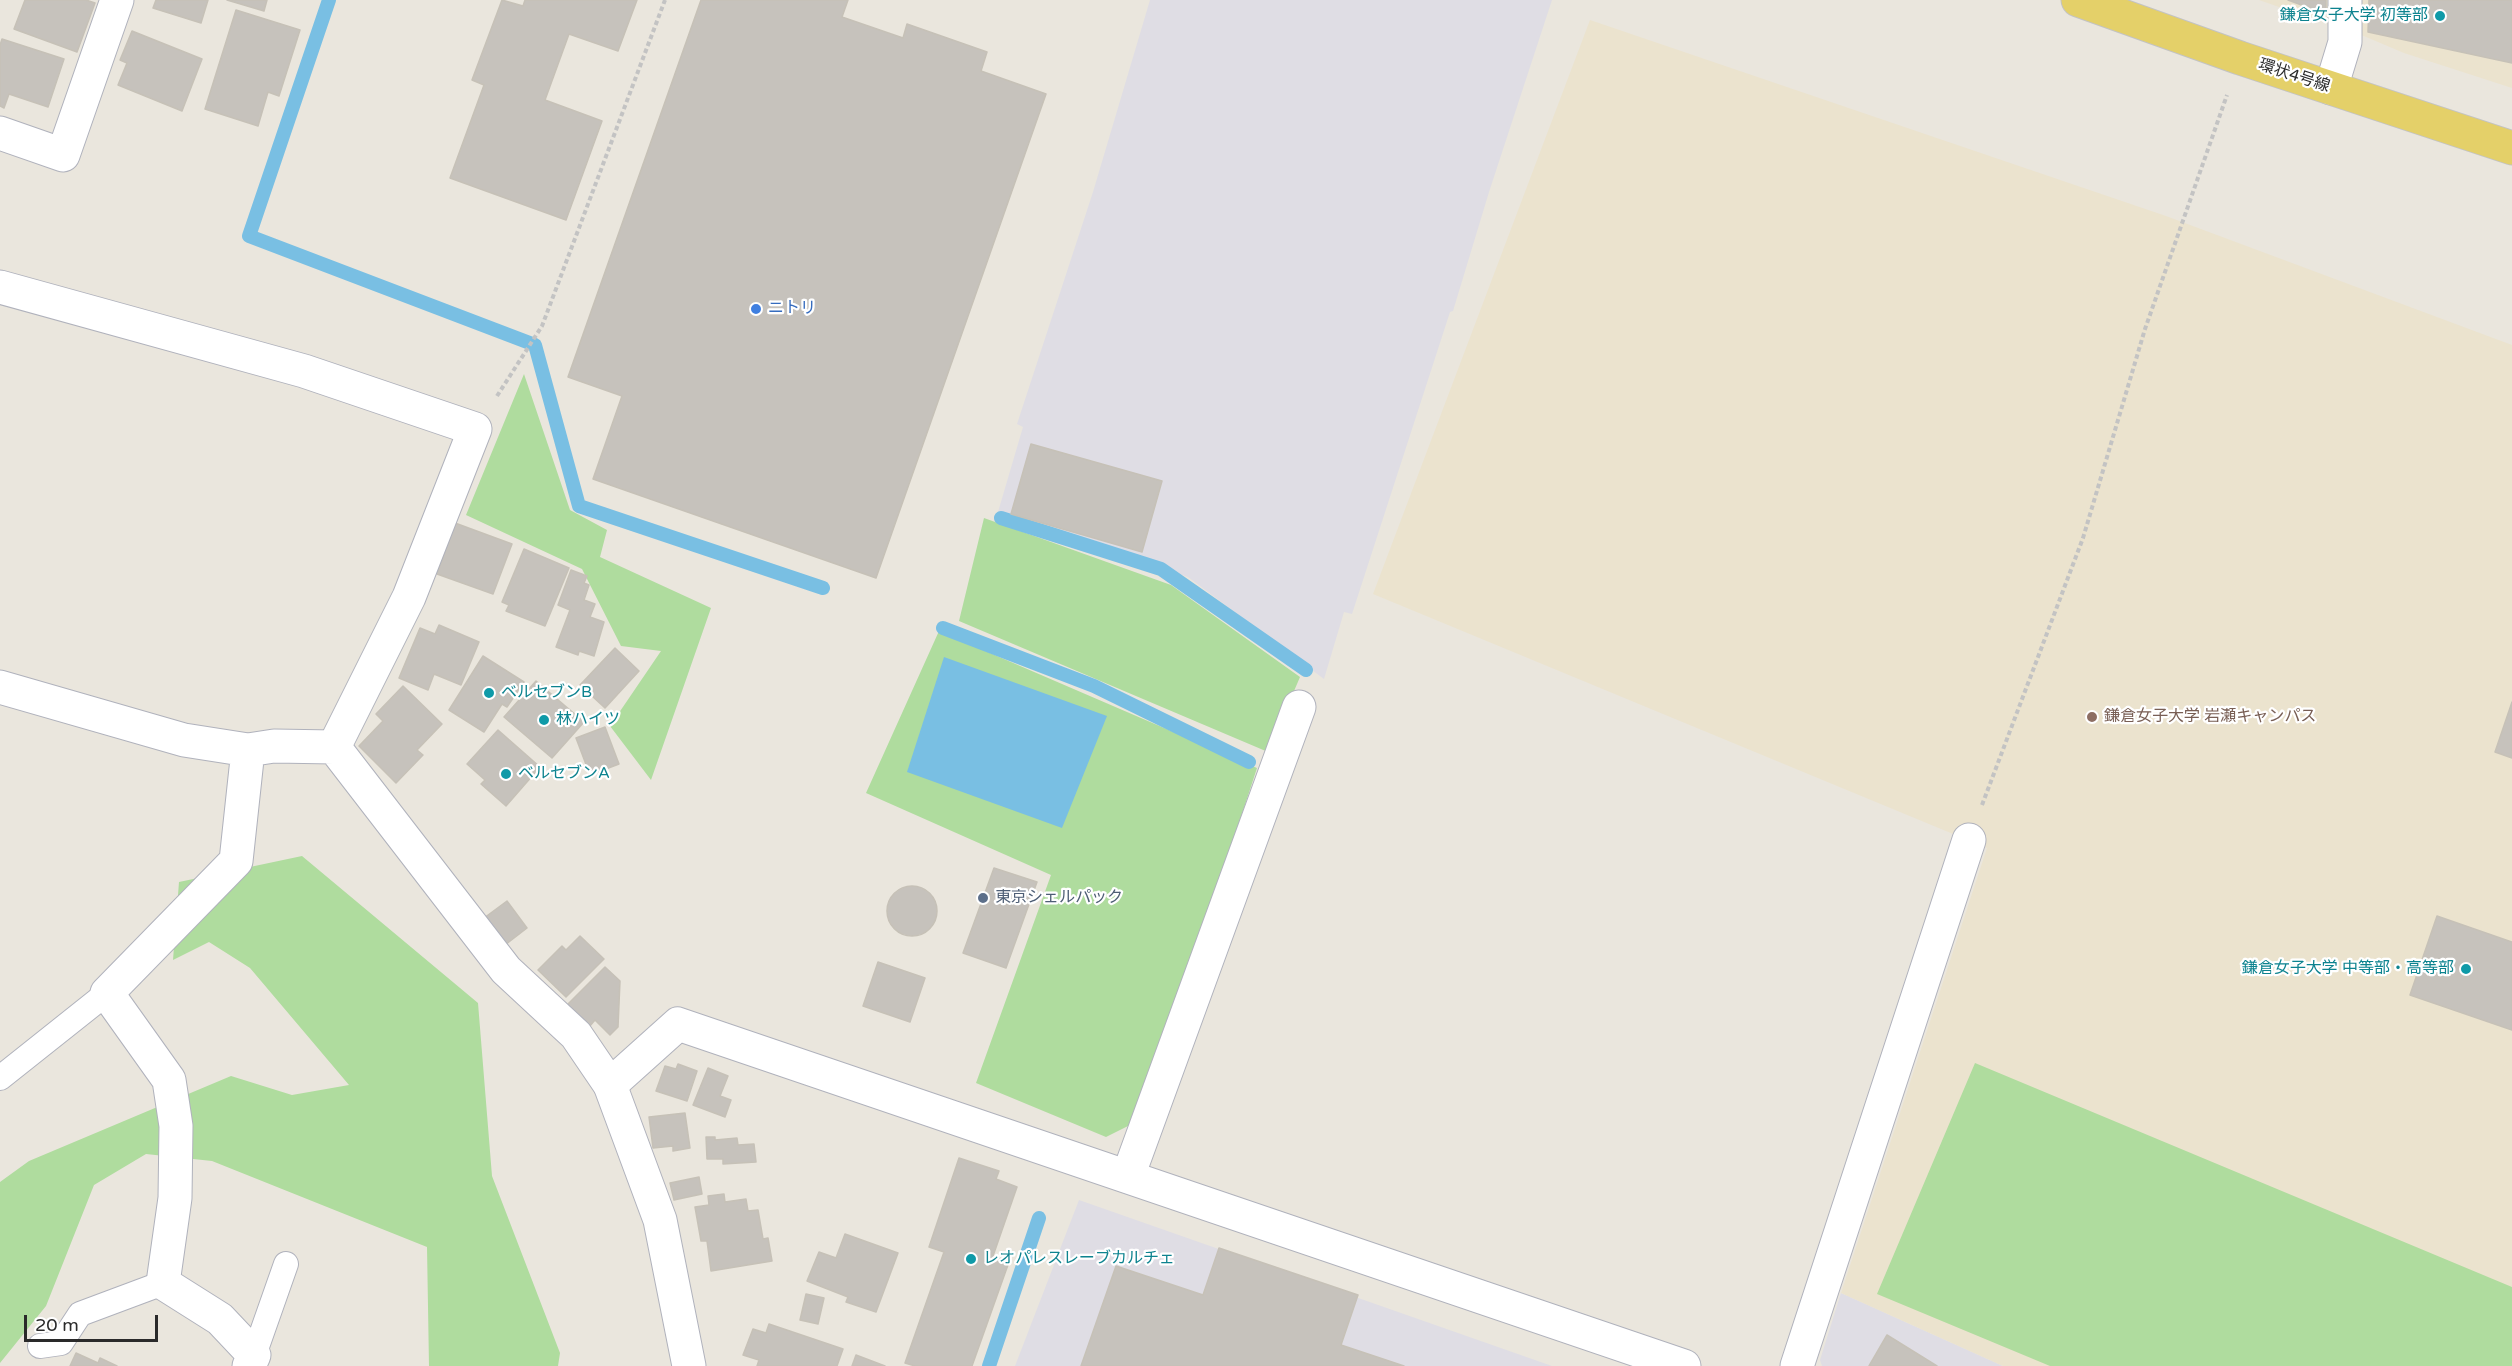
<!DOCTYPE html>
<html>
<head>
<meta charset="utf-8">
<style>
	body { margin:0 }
	#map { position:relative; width:2512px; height:1366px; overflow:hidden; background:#eae6dd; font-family:"Varela Round",sans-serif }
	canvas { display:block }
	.scale { position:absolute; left:24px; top:1315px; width:134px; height:27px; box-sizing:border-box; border:3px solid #2a2a2a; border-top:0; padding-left:8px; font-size:18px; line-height:21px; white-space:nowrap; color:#2a2a2a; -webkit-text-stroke:4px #fff; paint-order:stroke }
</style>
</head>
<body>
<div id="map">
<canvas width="2512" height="1366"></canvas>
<div class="scale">20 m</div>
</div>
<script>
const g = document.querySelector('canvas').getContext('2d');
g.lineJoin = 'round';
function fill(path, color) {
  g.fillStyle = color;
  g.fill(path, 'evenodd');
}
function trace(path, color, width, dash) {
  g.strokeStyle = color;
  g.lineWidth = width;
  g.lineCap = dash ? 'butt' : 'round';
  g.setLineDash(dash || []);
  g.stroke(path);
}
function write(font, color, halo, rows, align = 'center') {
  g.font = font + ' "Varela Round","Noto Sans JP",sans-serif';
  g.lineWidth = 4.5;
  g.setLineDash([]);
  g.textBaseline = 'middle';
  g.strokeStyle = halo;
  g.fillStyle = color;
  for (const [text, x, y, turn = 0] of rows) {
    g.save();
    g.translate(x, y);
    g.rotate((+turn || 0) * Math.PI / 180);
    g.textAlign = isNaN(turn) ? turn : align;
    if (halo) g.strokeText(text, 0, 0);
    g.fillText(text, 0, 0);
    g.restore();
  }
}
const industrial = new Path2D(`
	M 1150,0 L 1552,0 L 1489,192 L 1453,311 L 1450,312 L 1352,614 L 1344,612 L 1324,679 L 1188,577 L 998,512 L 1023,427 L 1017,424 L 1093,192 Z
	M 1079,1200 L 1552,1366 L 1015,1366 Z
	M 1841,1293 L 2003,1366 L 1822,1366 L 1820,1360 Z`);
const education = new Path2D(`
	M 2259,0 L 2332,0 L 2331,25 Z
	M 2359,0 L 2512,0 L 2512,88 L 2404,53 L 2359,34 Z
	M 1590,20 L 2166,216 L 2512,345 L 2512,1366 L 2003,1366 L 1841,1293 L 1987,848 L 1373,594 Z`);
const green = new Path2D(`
	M 524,374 L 570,510 L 607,530 L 600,557 L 711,608 L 651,780 L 610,726 L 661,651 L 621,646 L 582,569 L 466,515 Z
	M 984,518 L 1171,585 L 1300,677 L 1268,752 L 959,621 Z
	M 939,631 L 1257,768 L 1199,946 L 1134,1123 L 1106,1137 L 976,1083 L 1051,875 L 866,793 Z
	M 302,856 L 478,1003 L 492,1176 L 560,1353 L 558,1366 L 429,1366 L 427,1247 L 212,1161 L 146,1154 L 94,1185 L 46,1306 L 0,1363 L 0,1182 L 29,1161 L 231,1076 L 292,1095 L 349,1085 L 250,968 L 209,942 L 173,960 L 179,882 Z
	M 1975,1063 L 2512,1287 L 2512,1366 L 2050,1366 L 1877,1294 Z`);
const water = new Path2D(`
	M 944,657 L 1107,716 L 1062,828 L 907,772 Z`);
const stream = new Path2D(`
	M 329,0 L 249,236 L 535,345 L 579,506 L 823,588
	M 1001,518 L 1161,569 L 1306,670
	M 943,628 L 1094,686 L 1249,762
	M 989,1366 L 1039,1218`);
const building = new Path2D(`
	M 25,0 L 86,0 L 95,3 L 77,52 L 14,29 Z
	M 156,0 L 208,0 L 201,23 L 153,8 Z
	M 227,0 L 267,0 L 264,11 Z
	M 502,0 L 523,6 L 525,0 L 637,0 L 618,51 L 569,34 L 545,100 L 602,121 L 566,220 L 450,178 L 484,85 L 472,80 Z
	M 701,0 L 848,0 L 842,17 L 903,38 L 907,24 L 987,52 L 981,71 L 1046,94 L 876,578 L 593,479 L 622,396 L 568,377 Z
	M 2288,0 L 2326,0 L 2326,14 Z
	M 2369,0 L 2512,0 L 2512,63 L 2368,32 Z
	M 236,10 L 300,30 L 279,96 L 268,92 L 258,126 L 205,109 Z
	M 132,31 L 202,59 L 182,111 L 118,85 L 127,63 L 120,60 Z
	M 2,39 L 64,59 L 48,107 L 9,94 L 4,108 L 0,106 L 0,45 Z
	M 1031,444 L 1162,481 L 1142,552 L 1011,514 Z
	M 455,523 L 512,544 L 493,594 L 437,574 Z
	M 524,549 L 569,568 L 545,626 L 506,611 L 509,605 L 502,602 Z
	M 571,570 L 587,576 L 584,583 L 589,585 L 584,600 L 595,604 L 590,617 L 604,622 L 594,656 L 579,651 L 578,655 L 556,647 L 570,610 L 558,605 Z
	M 439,625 L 479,642 L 461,685 L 434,674 L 428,690 L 399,678 L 420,628 L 435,634 Z
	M 615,648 L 639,671 L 605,708 L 580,685 Z
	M 483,656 L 524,682 L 507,707 L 502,704 L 484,732 L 449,710 Z
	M 536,681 L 584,722 L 552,758 L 504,717 Z
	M 403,686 L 442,724 L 417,750 L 423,755 L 396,783 L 359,746 L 383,721 L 376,714 Z
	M 2512,702 L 2512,758 L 2495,752 Z
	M 605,727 L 619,764 L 590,775 L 576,738 Z
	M 498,730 L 540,767 L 506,806 L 481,784 L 485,780 L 467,764 Z
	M 994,868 L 1037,882 L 1006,968 L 963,953 Z
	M887 911a25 25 0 1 1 50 0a25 25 0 1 1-50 0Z
	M 507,901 L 527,928 L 505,945 L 484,918 Z
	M 2437,916 L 2512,942 L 2512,1030 L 2410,995 Z
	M 580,936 L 604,959 L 566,997 L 538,970 L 562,946 L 566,950 Z
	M 878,962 L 925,978 L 910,1022 L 863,1006 Z
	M 605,967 L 620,981 L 618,1027 L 610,1035 L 595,1020 L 589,1027 L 567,1005 Z
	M 678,1064 L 697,1071 L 687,1101 L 656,1091 L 665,1066 L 676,1069 Z
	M 708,1068 L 728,1076 L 720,1096 L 731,1100 L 725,1117 L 693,1105 Z
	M 685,1113 L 690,1148 L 673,1151 L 673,1146 L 653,1148 L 649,1117 Z
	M 706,1137 L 715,1137 L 715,1140 L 737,1138 L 738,1145 L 754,1144 L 756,1162 L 723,1164 L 723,1159 L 707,1159 Z
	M 959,1158 L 999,1171 L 996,1179 L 1017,1187 L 993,1256 L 1009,1262 L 972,1366 L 915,1366 L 905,1363 L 944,1252 L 929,1247 Z
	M 699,1177 L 702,1194 L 674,1200 L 670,1183 Z
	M 724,1194 L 725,1202 L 746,1199 L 748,1211 L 758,1210 L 763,1239 L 768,1238 L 772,1261 L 711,1271 L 707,1241 L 701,1241 L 695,1207 L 709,1205 L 708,1196 Z
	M 845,1234 L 898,1253 L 876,1312 L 846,1302 L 848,1297 L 807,1281 L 819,1252 L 836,1258 Z
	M 1219,1248 L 1358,1295 L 1341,1345 L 1404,1366 L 1081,1366 L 1116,1266 L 1203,1295 Z
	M 806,1294 L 824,1298 L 818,1324 L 800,1320 Z
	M 769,1324 L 843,1349 L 837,1366 L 757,1366 L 759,1360 L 743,1355 L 753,1329 L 766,1333 Z
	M 1887,1335 L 1937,1366 L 1869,1366 Z
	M 76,1353 L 98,1363 L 100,1358 L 117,1366 L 70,1366 Z
	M 856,1355 L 885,1366 L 852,1366 Z`);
const path = new Path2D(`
	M 497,396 L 542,326 L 665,0
	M 1982,805 L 2083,538 L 2145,329 L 2227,95`);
const service = new Path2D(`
	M 0,1078 L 107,993
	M 40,1346 L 61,1343 L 80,1314 L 163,1283
	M 254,1355 L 286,1264`);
const minor = new Path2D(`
	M 2331,88 L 2345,42 L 2345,0
	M 0,133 L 63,155 L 117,0
	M 0,287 L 304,371 L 475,429 L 409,597 L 334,747 L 506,970 L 576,1035 L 610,1085 L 660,1220 L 689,1366
	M 0,687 L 184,740 L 248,750 L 274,746 L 334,747
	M 248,750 L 236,861 L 107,993 L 169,1080 L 176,1126 L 175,1198 L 163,1283 L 220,1319 L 254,1355 L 249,1366
	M 1128,1176 L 1299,707
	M 1797,1366 L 1969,840`);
const tertiary = new Path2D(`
	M 610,1085 L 678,1024 L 1684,1366`);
const primary = new Path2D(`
	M 2078,0 L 2240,58 L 2512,148`);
const markers = [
	[2440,16,6,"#0f9aa8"],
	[756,309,6,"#3f7fe0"],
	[489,693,6,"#0f9aa8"],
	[2092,717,6,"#8d6e63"],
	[544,720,6,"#0f9aa8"],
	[506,774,6,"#0f9aa8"],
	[983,898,6,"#5c6f8a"],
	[2466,969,6,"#0f9aa8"],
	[971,1259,6,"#0f9aa8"]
];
const cultureNames = [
	["鎌倉女子大学 初等部",2428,16,"right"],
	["ベルセブンB",501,693],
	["林ハイツ",556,720],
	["ベルセブンA",518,774],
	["鎌倉女子大学 中等部・高等部",2454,969,"right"],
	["レオパレスレーブカルチェ",983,1259]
];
const streetNames = [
	["環状4号線",2294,76,18]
];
const shopNames = [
	["ニトリ",768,309]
];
const educationNames = [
	["鎌倉女子大学 岩瀬キャンパス",2104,717]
];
const serviceNames = [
	["東京シェルパック",995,898]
];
fill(industrial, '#dfdde4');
fill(education, '#ebe3ce');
fill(green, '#afdc9e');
fill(water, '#79bfe3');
trace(stream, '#79bfe3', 14);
fill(building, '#c6c2bc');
trace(building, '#c6c1b7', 1.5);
trace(service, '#b0b2bc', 26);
trace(minor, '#b0b2bc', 35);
trace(tertiary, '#b0b2bc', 35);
trace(primary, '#c3c3c3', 35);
trace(path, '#c3c3c3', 4, [4.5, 3]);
trace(service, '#fff', 24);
trace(minor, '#fff', 33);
trace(tertiary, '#fff', 33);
trace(primary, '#e4d069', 33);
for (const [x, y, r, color] of markers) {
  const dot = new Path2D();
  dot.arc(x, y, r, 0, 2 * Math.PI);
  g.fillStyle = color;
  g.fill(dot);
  trace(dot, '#fff', 2);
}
write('16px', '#0d838f', '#fff', cultureNames, 'left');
write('16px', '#2a2a2a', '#fff', streetNames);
write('16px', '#366cbe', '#fff', shopNames, 'left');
write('16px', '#785e54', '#fff', educationNames, 'left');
write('16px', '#4e5e75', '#fff', serviceNames, 'left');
</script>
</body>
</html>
